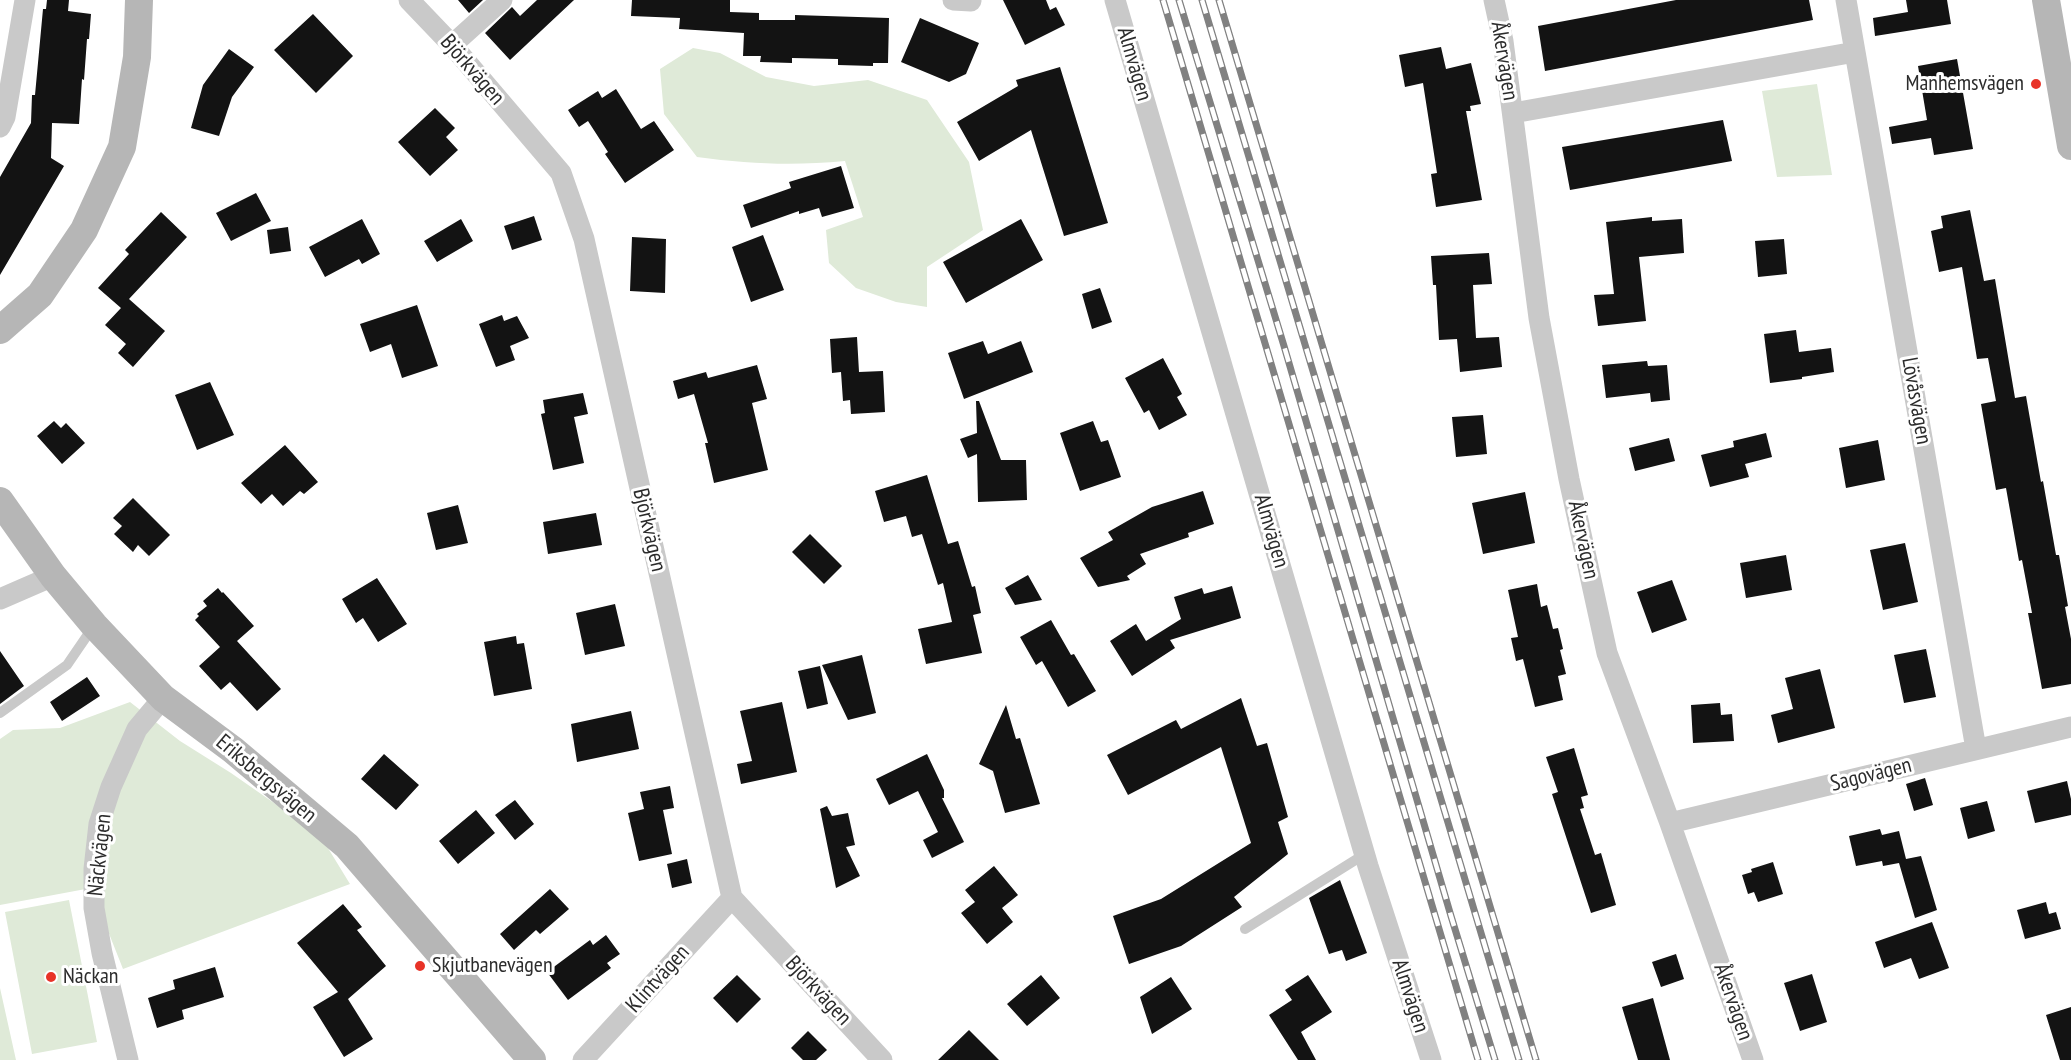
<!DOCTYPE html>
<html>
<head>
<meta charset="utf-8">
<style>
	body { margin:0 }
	canvas { display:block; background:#fff }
</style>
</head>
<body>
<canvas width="2071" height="1060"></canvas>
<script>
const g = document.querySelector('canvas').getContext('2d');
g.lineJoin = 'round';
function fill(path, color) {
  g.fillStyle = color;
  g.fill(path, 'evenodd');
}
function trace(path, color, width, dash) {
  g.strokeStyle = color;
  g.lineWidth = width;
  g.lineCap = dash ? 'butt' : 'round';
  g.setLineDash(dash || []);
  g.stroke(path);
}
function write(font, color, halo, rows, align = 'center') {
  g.font = font + ' "PT Sans Narrow",sans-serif';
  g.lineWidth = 6;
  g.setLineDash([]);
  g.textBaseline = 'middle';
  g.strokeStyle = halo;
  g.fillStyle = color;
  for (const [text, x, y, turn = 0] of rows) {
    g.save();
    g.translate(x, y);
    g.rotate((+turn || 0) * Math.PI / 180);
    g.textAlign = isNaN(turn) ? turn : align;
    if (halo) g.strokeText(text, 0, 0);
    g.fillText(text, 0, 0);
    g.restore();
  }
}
const green = new Path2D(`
	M 693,48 L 720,53 L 766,77 L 814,86 L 868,80 L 927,100 L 969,162 L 983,230 L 927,267 L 927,307 L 896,302 L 856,288 L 829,263 L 826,230 L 863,217 L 845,161 C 793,166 749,164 697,157 L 664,114 L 660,69 Z
	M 1817,84 L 1832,175 L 1777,177 L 1762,91 Z
	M 130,702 L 180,741 L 231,773 L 320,835 L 350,884 L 123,969 L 91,888 L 0,905 L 0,739 L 13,730 L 60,728 Z
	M 69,900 L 97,1042 L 32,1054 L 5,912 Z
	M 0,988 L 16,1060 L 0,1060 Z`);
const building = new Path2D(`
	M 47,0 L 69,0 L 68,11 L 91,14 L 89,39 L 87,39 L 84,80 L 82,79 L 79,124 L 52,123 L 51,158 L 64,166 L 0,275 L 0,177 L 31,123 L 32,95 L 35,95 L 43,9 L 46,9 Z
	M 458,0 L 483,0 L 469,13 Z
	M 537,0 L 574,0 L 510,60 L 485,33 L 512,7 L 520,16 Z
	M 632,0 L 730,0 L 730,12 L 759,13 L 759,20 L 795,20 L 795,15 L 889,18 L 888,63 L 873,63 L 873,66 L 838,65 L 838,59 L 792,58 L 792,63 L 760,62 L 761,56 L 743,56 L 744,33 L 679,29 L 680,18 L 631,16 Z
	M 1003,0 L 1046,0 L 1050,10 L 1056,7 L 1065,25 L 1025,45 Z
	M 1676,0 L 1809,0 L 1813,20 L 1545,71 L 1538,26 Z
	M 1906,0 L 1947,0 L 1951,24 L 1875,36 L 1873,18 L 1908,12 Z
	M 313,14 L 353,56 L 316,93 L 274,50 Z
	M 920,18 L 979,43 L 966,74 L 949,82 L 901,62 Z
	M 1441,47 L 1446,69 L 1471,63 L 1481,104 L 1470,106 L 1471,111 L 1466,111 L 1482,200 L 1436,207 L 1431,174 L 1437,173 L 1423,83 L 1405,87 L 1399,55 Z
	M 229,49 L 254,67 L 232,97 L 219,136 L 191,128 L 203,85 Z
	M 1957,59 L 1973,149 L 1934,155 L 1931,138 L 1892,144 L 1889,127 L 1927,120 L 1918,66 Z
	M 1060,67 L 1108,223 L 1064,236 L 1031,130 L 979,161 L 957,122 L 1018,86 L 1016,80 Z
	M 616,89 L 641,129 L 654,121 L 674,150 L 625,183 L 605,154 L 608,152 L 588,121 L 579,127 L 568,110 L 598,91 L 602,98 Z
	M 435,108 L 455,128 L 446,137 L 458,150 L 430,176 L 398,142 Z
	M 1723,120 L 1732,161 L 1570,190 L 1562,147 Z
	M 841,166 L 854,208 L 822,217 L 819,208 L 799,214 L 799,211 L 751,228 L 743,205 L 791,188 L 789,182 Z
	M 256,193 L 271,221 L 231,241 L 216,213 Z
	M 1970,210 L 1984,281 L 1995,279 L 2015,398 L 2026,396 L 2041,482 L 2043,481 L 2056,555 L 2059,555 L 2068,606 L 2065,607 L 2071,639 L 2071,684 L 2042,689 L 2028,613 L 2032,613 L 2022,560 L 2019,561 L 2006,488 L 1996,490 L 1981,404 L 1996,401 L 1988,358 L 1977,359 L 1962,267 L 1939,272 L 1931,231 L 1943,228 L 1941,216 Z
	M 161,212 L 187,237 L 129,299 L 165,331 L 133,367 L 118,353 L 126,344 L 105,325 L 121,308 L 98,288 L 129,254 L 125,250 Z
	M 534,216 L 542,240 L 512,250 L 504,226 Z
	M 1652,217 L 1652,221 L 1682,219 L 1684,253 L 1639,257 L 1646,321 L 1598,326 L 1594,295 L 1614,294 L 1606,222 Z
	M 362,219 L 380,254 L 362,264 L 359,259 L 325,277 L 309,247 Z
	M 461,219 L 473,241 L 437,262 L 424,241 Z
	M 1021,219 L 1043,260 L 966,303 L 943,262 Z
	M 288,227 L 291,251 L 270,254 L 267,230 Z
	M 763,235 L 784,290 L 751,302 L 732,247 Z
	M 632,237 L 666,239 L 665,293 L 630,291 Z
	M 1784,239 L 1787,274 L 1758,277 L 1755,241 Z
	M 1489,253 L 1492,284 L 1473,285 L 1476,338 L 1499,337 L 1502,367 L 1460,372 L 1457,339 L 1439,340 L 1436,285 L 1433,285 L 1431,256 Z
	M 1100,288 L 1112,322 L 1092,329 L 1082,294 Z
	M 417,305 L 438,366 L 402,378 L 391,344 L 370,352 L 360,324 Z
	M 502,315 L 504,321 L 517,316 L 529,338 L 510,346 L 515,360 L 496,367 L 479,324 Z
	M 1796,330 L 1799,352 L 1831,348 L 1834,372 L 1802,377 L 1802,379 L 1770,383 L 1764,334 Z
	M 857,337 L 859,372 L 883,371 L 885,412 L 851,414 L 850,400 L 843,401 L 841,372 L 832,373 L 830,339 Z
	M 983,341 L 988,354 L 1021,341 L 1033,372 L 964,399 L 948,353 Z
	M 1163,358 L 1182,394 L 1177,397 L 1187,415 L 1159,430 L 1149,410 L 1144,413 L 1125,378 Z
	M 1647,361 L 1648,366 L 1667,365 L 1670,400 L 1651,402 L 1650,393 L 1606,398 L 1602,365 Z
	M 757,365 L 767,399 L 752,403 L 768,470 L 714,483 L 705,443 L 708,443 L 694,394 L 678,399 L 673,381 L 706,372 L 708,378 Z
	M 210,382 L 234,435 L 197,450 L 175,395 Z
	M 583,393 L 588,414 L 574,417 L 584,463 L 553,470 L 541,414 L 545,413 L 543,400 Z
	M 976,401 L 979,401 L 1001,460 L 1026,460 L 1027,500 L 978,502 L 977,454 L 968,458 L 960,439 L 977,433 Z
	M 1483,415 L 1487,454 L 1456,457 L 1452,417 Z
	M 54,421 L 61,428 L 66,423 L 85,443 L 62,464 L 37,436 Z
	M 1093,421 L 1101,442 L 1108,440 L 1121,477 L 1080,491 L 1060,433 Z
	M 1766,433 L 1772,457 L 1745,464 L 1749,477 L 1710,487 L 1701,455 L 1734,447 L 1733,441 Z
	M 1669,438 L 1675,461 L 1635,471 L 1629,448 Z
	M 1878,440 L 1885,480 L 1846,488 L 1839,448 Z
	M 285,445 L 318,482 L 304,494 L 300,491 L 283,506 L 272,494 L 261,504 L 241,483 Z
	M 927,475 L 948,544 L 958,541 L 972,587 L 975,586 L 981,613 L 973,615 L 982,653 L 926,664 L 918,629 L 952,622 L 943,583 L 938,585 L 922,534 L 912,537 L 906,516 L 884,522 L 875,491 Z
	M 1203,491 L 1214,524 L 1188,533 L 1189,537 L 1140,554 L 1146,564 L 1127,576 L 1130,580 L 1098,587 L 1080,558 L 1113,540 L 1108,532 L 1152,507 Z
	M 1525,492 L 1535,543 L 1483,554 L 1472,503 Z
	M 133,498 L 170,535 L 149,556 L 138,545 L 133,552 L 114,534 L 122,526 L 113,518 Z
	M 458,505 L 468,543 L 436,550 L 427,513 Z
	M 596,513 L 602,545 L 548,554 L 543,522 Z
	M 810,534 L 842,566 L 824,584 L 792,552 Z
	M 1905,543 L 1918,602 L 1883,610 L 1870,550 Z
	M 1786,555 L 1792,590 L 1746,598 L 1740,563 Z
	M 1028,575 L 1042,600 L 1015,605 L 1005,588 Z
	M 377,578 L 407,624 L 378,642 L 363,618 L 356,623 L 342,599 Z
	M 1672,580 L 1687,620 L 1652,633 L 1637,592 Z
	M 1537,584 L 1541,607 L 1547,605 L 1553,629 L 1558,628 L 1563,649 L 1560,650 L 1566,674 L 1558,676 L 1563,700 L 1535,707 L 1523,659 L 1516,661 L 1511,638 L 1518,637 L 1508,590 Z
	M 1232,586 L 1241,618 L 1170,640 L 1175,648 L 1132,676 L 1110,641 L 1136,624 L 1146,641 L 1181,619 L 1174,597 L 1202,588 L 1204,594 Z
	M 218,588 L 222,593 L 223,592 L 254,626 L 237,641 L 281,689 L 257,711 L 230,682 L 221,690 L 199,666 L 220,647 L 195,620 L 199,616 L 197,614 L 207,606 L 203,601 Z
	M 615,604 L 625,646 L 585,655 L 576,613 Z
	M 1051,620 L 1071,655 L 1074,654 L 1096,691 L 1068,707 L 1042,661 L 1036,665 L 1020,637 Z
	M 516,636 L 517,644 L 524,643 L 532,689 L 494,696 L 484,642 Z
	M 1926,649 L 1936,697 L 1904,703 L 1894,655 Z
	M 0,651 L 24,686 L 0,704 Z
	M 862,655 L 876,713 L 848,720 L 822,665 Z
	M 820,666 L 828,704 L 807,709 L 798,671 Z
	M 1820,669 L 1835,728 L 1778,743 L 1771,715 L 1793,709 L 1785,678 Z
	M 87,677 L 100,696 L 62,721 L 50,702 Z
	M 1241,698 L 1257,746 L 1267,743 L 1288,817 L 1278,822 L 1288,854 L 1234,897 L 1242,907 L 1181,946 L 1129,964 L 1113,916 L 1161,899 L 1251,843 L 1221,747 L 1128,795 L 1107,755 L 1176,720 L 1181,729 Z
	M 782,702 L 797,772 L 741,784 L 737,764 L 752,761 L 740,711 Z
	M 1720,703 L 1721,715 L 1732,714 L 1734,741 L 1693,743 L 1691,705 Z
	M 1006,705 L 1016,739 L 1020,738 L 1040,804 L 1005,813 L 993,771 L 979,764 Z
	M 631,711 L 639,749 L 577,762 L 571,724 Z
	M 1574,748 L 1588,795 L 1581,797 L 1584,808 L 1580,809 L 1595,855 L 1601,853 L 1616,905 L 1591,913 L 1552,794 L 1558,792 L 1546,757 Z
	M 384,754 L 419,785 L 396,810 L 361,779 Z
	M 927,754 L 944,790 L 944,798 L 942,798 L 964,842 L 932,858 L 923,840 L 938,832 L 918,791 L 889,805 L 876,779 Z
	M 1925,778 L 1933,805 L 1914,811 L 1906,784 Z
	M 2067,781 L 2071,799 L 2071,815 L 2035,823 L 2027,791 Z
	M 670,786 L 674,808 L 663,810 L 672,854 L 639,861 L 628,813 L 644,809 L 640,792 Z
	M 515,800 L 534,824 L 515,840 L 495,815 Z
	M 1987,801 L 1995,831 L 1968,839 L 1960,808 Z
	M 827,806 L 832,816 L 848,813 L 855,845 L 846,847 L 860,876 L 836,888 L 820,809 Z
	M 476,810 L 495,833 L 458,864 L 439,841 Z
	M 1880,829 L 1882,835 L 1899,831 L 1906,859 L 1921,856 L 1937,910 L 1915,918 L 1899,863 L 1883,866 L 1882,861 L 1856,866 L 1849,836 Z
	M 687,859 L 692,883 L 672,888 L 667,864 Z
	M 1773,862 L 1783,894 L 1758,902 L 1754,892 L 1748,894 L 1742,875 L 1752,872 L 1751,869 Z
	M 994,866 L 1018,895 L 1002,908 L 1013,922 L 987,944 L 961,913 L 975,902 L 965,890 Z
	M 1340,880 L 1367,953 L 1346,961 L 1342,950 L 1329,954 L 1309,898 Z
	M 550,889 L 569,909 L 540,934 L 536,930 L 514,950 L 500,934 Z
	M 2046,902 L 2049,914 L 2056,912 L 2061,929 L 2025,939 L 2017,910 Z
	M 343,904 L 362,927 L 357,930 L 386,966 L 348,999 L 373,1039 L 344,1057 L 313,1007 L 338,992 L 297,943 Z
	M 1932,922 L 1949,968 L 1919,979 L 1911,958 L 1884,968 L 1875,942 Z
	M 606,935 L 620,954 L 607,963 L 611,968 L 568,1000 L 547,972 L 590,940 L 593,945 Z
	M 1676,954 L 1684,979 L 1661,987 L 1652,962 Z
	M 215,967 L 224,997 L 182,1010 L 184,1019 L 157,1028 L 148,998 L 175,989 L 173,980 Z
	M 1812,974 L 1827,1022 L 1800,1031 L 1784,983 Z
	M 737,975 L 761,999 L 737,1023 L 713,998 Z
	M 1041,975 L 1060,998 L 1027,1026 L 1007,1004 Z
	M 1308,975 L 1332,1012 L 1301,1032 L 1316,1060 L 1298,1060 L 1269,1015 L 1292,1000 L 1285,990 Z
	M 1171,977 L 1192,1009 L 1152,1034 L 1140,997 Z
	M 1653,998 L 1670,1060 L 1638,1060 L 1622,1007 Z
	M 2071,1007 L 2071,1060 L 2060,1060 L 2046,1015 Z
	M 969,1030 L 999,1060 L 938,1060 Z
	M 808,1031 L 827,1050 L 816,1060 L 803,1060 L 791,1048 Z`);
const lane = new Path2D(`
	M 0,713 L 67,665 L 93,627
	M 1245,929 L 1365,854`);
const street = new Path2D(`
	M 409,0 L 452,45 L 561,173 L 584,239 L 732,898 L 882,1060
	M 953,0 L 971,1
	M 1115,0 L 1368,866 L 1431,1060
	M 1494,0 L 1503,41 L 1539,318 L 1569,479 L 1607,653 L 1670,823 L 1753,1060
	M 1846,0 L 1976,749
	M 452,45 L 502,0
	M 1513,113 L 1855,52
	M 0,127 L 5,117 L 25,0
	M 0,599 L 53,576
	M 1670,823 L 2071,727
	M 128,1060 L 102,953 L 94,908 L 94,869 L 99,824 L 111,787 L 137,729 L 163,698
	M 583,1060 L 732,898`);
const secondary = new Path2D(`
	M 2046,0 L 2071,146
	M 0,330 L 40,295 L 84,230 L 122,147 L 137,57 L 139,0
	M 0,501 L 53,576 L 94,625 L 163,698 L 233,750 L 347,846 L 532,1060`);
const rail = new Path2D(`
	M 1163,0 L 1478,1060
	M 1179,0 L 1284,346 L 1451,916 L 1495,1060
	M 1202,0 L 1519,1060
	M 1219,0 L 1536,1060`);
const markers = [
	[2036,84,6,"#e83328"],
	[420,966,6,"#e83328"],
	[51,977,6,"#e83328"]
];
const streetNames = [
	["Åkervägen",1504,61,81],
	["Almvägen",1134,64,74],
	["Björkvägen",472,70,49],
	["Lövåsvägen",1916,401,80],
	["Björkvägen",649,530,77],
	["Almvägen",1271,531,74],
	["Åkervägen",1583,540,78],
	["Sagovägen",1871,775,-14],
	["Eriksbergsvägen",266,779,40],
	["Näckvägen",100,855,-84],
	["Klintvägen",658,979,-48],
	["Björkvägen",818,991,47],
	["Almvägen",1410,996,72],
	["Åkervägen",1733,1002,71]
];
const poiNames = [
	["Manhemsvägen",2024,84,"right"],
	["Skjutbanevägen",432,966],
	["Näckan",63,977]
];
fill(green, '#dfead8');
fill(building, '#131313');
trace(lane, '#c9c9c9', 10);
trace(street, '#c9c9c9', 21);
trace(secondary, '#b6b6b6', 28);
trace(rail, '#818181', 7);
trace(rail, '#fff', 4.5, [14]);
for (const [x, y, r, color] of markers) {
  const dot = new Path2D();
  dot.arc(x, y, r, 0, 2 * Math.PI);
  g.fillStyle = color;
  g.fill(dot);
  trace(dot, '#fff', 2);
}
write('22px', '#2c2c2c', '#fff', streetNames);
write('22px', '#2c2c2c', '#fff', poiNames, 'left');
</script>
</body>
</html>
